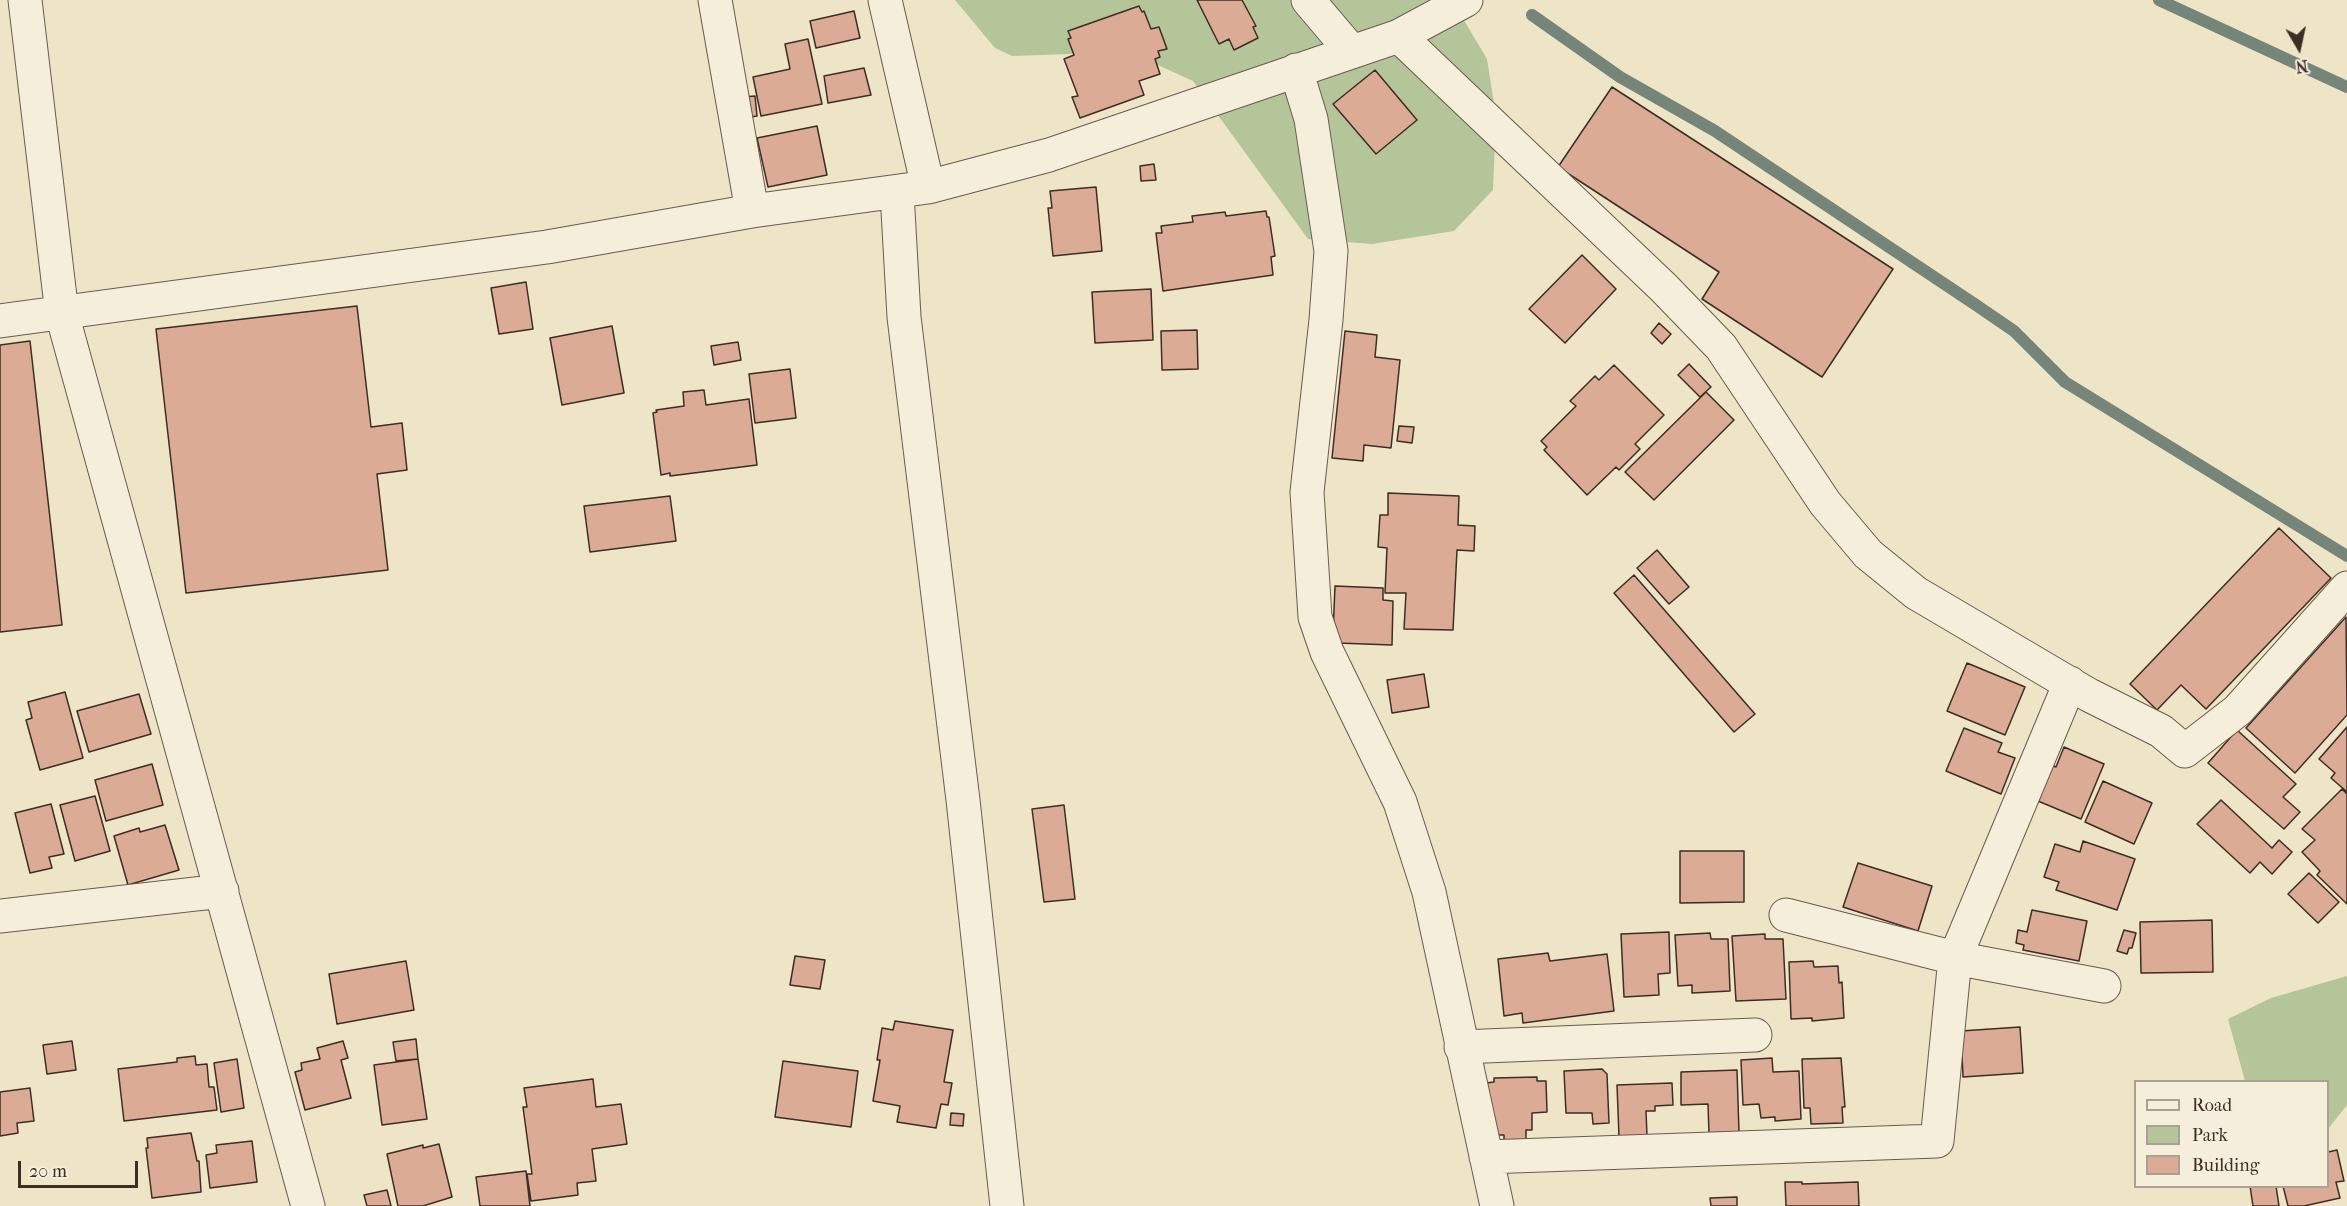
<!DOCTYPE html>
<html>
<head>
<meta charset="utf-8">
<style>
	body { margin:0 }
	#map { position:relative; width:2347px; height:1206px; overflow:hidden; background:#eee5c7; font-family:"IM FELL French Canon",serif }
	canvas { display:block }
	.legend { position:absolute; left:2134px; top:1080px; width:195px; height:108px; box-sizing:border-box; background:#f4eedb; border:2px solid #aba192; margin:0; padding:8px 10px; list-style:none; font-size:18px; color:#3d2d25 }
	.legend li { display:flex; align-items:center; gap:12px; height:30px }
	.legend b { width:30px; border:2px solid #aba192 }
	.north { position:absolute; left:2269px; top:18px; width:60px; height:60px; -webkit-text-stroke:4px #f4eedb; paint-order:stroke; rotate:171deg; font-size:16px; font-weight:700; line-height:24px; text-align:center; color:#3d2d25 }
	.north::after { content:''; display:block; margin:auto; width:21px; height:27px; background:#3d2d25; clip-path:polygon(50% 0,100% 100%,50% 72%,0 100%) }
	.scale { position:absolute; left:18px; top:1161px; width:120px; height:27px; box-sizing:border-box; border:3px solid #3d2d25; border-top:0; padding-left:8px; font-size:18px; line-height:21px; white-space:nowrap; color:#3d2d25; -webkit-text-stroke:4px #f4eedb; paint-order:stroke }
</style>
</head>
<body>
<div id="map">
<canvas width="2347" height="1206"></canvas>
<ul class="legend">
<li><b style="height:8px;background:#f4eedb"></b>Road</li>
<li><b style="height:16px;background:#b4c699"></b>Park</li>
<li><b style="height:16px;background:#dbab95"></b>Building</li>
</ul>
<div class="north">N</div>
<div class="scale">20 m</div>
</div>
<script>
const g = document.querySelector('canvas').getContext('2d');
g.lineJoin = 'round';
function fill(path, color) {
  g.fillStyle = color;
  g.fill(path, 'evenodd');
}
function trace(path, color, width, dash) {
  g.strokeStyle = color;
  g.lineWidth = width;
  g.lineCap = dash ? 'butt' : 'round';
  g.setLineDash(dash || []);
  g.stroke(path);
}
const green = new Path2D(`
	M 955,0 L 1452,0 L 1487,59 L 1496,116 L 1493,190 L 1454,231 L 1372,244 L 1308,239 L 1193,81 L 1129,52 L 1012,56 L 995,48 Z
	M 2347,976 L 2347,1105 L 2328,1129 L 2328,1082 L 2245,1081 L 2228,1019 L 2271,998 Z`);
const stream = new Path2D(`
	M 2159,0 L 2347,87
	M 1532,15 L 1620,77 L 1715,131 L 1976,305 L 2014,331 L 2065,382 L 2347,556`);
const building = new Path2D(`
	M 1197,0 L 1242,0 L 1256,26 L 1253,27 L 1258,38 L 1234,50 L 1229,39 L 1219,44 Z
	M 1139,6 L 1142,12 L 1144,11 L 1151,29 L 1159,27 L 1167,49 L 1158,51 L 1160,57 L 1155,59 L 1160,74 L 1139,81 L 1144,95 L 1080,118 L 1072,97 L 1078,96 L 1064,59 L 1074,55 L 1068,39 L 1071,38 L 1068,31 Z
	M 854,11 L 860,38 L 816,48 L 810,21 Z
	M 808,39 L 822,104 L 761,116 L 753,77 L 790,69 L 785,44 Z
	M 864,68 L 871,95 L 828,103 L 824,76 Z
	M 1375,70 L 1417,120 L 1376,154 L 1333,104 Z
	M 1612,87 L 1893,269 L 1822,377 L 1702,299 L 1719,272 L 1558,167 Z
	M 755,96 L 757,116 L 745,118 L 743,97 Z
	M 817,126 L 827,175 L 768,187 L 757,138 Z
	M 1154,164 L 1156,180 L 1141,181 L 1140,166 Z
	M 1096,187 L 1102,251 L 1053,256 L 1048,208 L 1052,208 L 1050,191 Z
	M 1266,211 L 1267,217 L 1269,217 L 1275,256 L 1271,257 L 1273,275 L 1163,291 L 1156,233 L 1162,233 L 1161,226 L 1193,222 L 1192,216 L 1225,212 L 1226,216 Z
	M 1582,255 L 1616,289 L 1565,343 L 1529,309 Z
	M 526,282 L 533,329 L 499,334 L 491,288 Z
	M 1151,289 L 1153,340 L 1095,343 L 1092,292 Z
	M 357,306 L 371,427 L 402,423 L 407,470 L 377,474 L 388,570 L 186,593 L 156,329 Z
	M 1659,323 L 1671,334 L 1662,344 L 1651,333 Z
	M 612,326 L 624,393 L 562,405 L 550,338 Z
	M 1197,330 L 1198,369 L 1162,370 L 1161,331 Z
	M 1345,331 L 1377,335 L 1375,357 L 1400,360 L 1391,448 L 1364,445 L 1363,461 L 1332,458 Z
	M 30,341 L 62,625 L 0,632 L 0,345 Z
	M 738,342 L 741,360 L 714,365 L 711,346 Z
	M 1689,364 L 1711,387 L 1700,397 L 1678,375 Z
	M 1614,365 L 1664,415 L 1635,444 L 1640,449 L 1619,470 L 1616,467 L 1587,495 L 1544,450 L 1547,447 L 1541,441 L 1576,406 L 1570,401 L 1595,376 L 1599,380 Z
	M 790,369 L 796,418 L 755,423 L 749,374 Z
	M 704,390 L 706,405 L 749,399 L 757,465 L 670,476 L 670,473 L 661,475 L 653,413 L 657,412 L 656,410 L 684,406 L 683,392 Z
	M 1706,392 L 1734,420 L 1654,500 L 1625,472 Z
	M 1399,426 L 1414,427 L 1412,443 L 1397,441 Z
	M 1388,493 L 1459,496 L 1458,525 L 1475,526 L 1474,551 L 1457,550 L 1453,630 L 1404,629 L 1406,593 L 1385,593 L 1387,548 L 1378,547 L 1380,515 L 1388,515 Z
	M 670,496 L 676,541 L 590,552 L 584,506 Z
	M 2279,528 L 2331,578 L 2206,709 L 2181,685 L 2157,710 L 2130,684 Z
	M 1657,550 L 1689,587 L 1669,604 L 1637,568 Z
	M 1634,575 L 1755,714 L 1734,732 L 1614,593 Z
	M 1335,586 L 1383,588 L 1383,600 L 1393,601 L 1392,645 L 1337,643 L 1333,634 Z
	M 2346,617 L 2347,715 L 2295,773 L 2246,728 Z
	M 1967,663 L 2025,687 L 2005,735 L 1947,711 Z
	M 1424,674 L 1429,707 L 1392,713 L 1387,680 Z
	M 65,692 L 83,758 L 40,770 L 26,720 L 32,718 L 28,702 Z
	M 139,694 L 151,734 L 89,752 L 77,711 Z
	M 2347,727 L 2347,792 L 2331,778 L 2335,773 L 2319,759 Z
	M 1964,728 L 2002,743 L 1998,752 L 2015,758 L 2001,794 L 1946,771 Z
	M 2237,730 L 2296,784 L 2283,797 L 2300,812 L 2284,829 L 2208,763 Z
	M 2064,747 L 2104,764 L 2081,819 L 2038,801 L 2052,765 L 2056,767 Z
	M 152,764 L 163,805 L 106,821 L 95,780 Z
	M 2103,781 L 2152,803 L 2134,844 L 2085,822 Z
	M 2342,789 L 2347,794 L 2347,904 L 2317,875 L 2320,871 L 2302,852 L 2315,840 L 2302,829 Z
	M 95,796 L 110,851 L 75,861 L 60,805 Z
	M 2221,800 L 2272,848 L 2279,840 L 2292,852 L 2272,874 L 2260,862 L 2250,873 L 2197,824 Z
	M 51,804 L 64,854 L 49,857 L 52,868 L 30,873 L 15,813 Z
	M 1064,805 L 1075,899 L 1044,902 L 1032,809 Z
	M 165,825 L 179,870 L 128,885 L 114,836 L 139,828 L 140,832 Z
	M 2083,841 L 2135,859 L 2117,910 L 2056,890 L 2059,882 L 2044,877 L 2055,844 L 2080,852 Z
	M 1680,851 L 1744,851 L 1744,902 L 1680,903 Z
	M 1858,863 L 1932,886 L 1918,931 L 1843,907 Z
	M 2309,873 L 2339,902 L 2318,923 L 2288,894 Z
	M 2032,910 L 2087,921 L 2079,961 L 2023,950 L 2024,945 L 2016,943 L 2018,930 L 2027,932 Z
	M 2212,920 L 2213,972 L 2141,973 L 2140,922 Z
	M 2124,930 L 2136,933 L 2132,948 L 2129,948 L 2127,954 L 2117,951 Z
	M 1669,932 L 1670,973 L 1658,974 L 1659,995 L 1624,997 L 1621,934 Z
	M 1710,933 L 1711,939 L 1728,939 L 1730,991 L 1692,993 L 1692,985 L 1678,986 L 1675,935 Z
	M 1765,934 L 1765,939 L 1783,939 L 1786,999 L 1736,1001 L 1732,936 Z
	M 1548,953 L 1550,961 L 1607,954 L 1614,1011 L 1523,1023 L 1522,1013 L 1504,1016 L 1498,959 Z
	M 795,956 L 825,960 L 820,989 L 790,985 Z
	M 406,961 L 414,1010 L 337,1024 L 329,974 Z
	M 1813,961 L 1814,967 L 1838,966 L 1839,983 L 1842,982 L 1844,1018 L 1812,1021 L 1812,1018 L 1791,1019 L 1789,962 Z
	M 895,1021 L 953,1030 L 944,1082 L 952,1083 L 948,1105 L 941,1104 L 936,1128 L 897,1122 L 900,1106 L 873,1101 L 880,1060 L 877,1060 L 882,1028 L 893,1030 Z
	M 2020,1027 L 2023,1073 L 1963,1077 L 1961,1031 Z
	M 416,1039 L 418,1059 L 396,1061 L 393,1042 Z
	M 72,1041 L 76,1070 L 47,1074 L 43,1045 Z
	M 343,1041 L 348,1058 L 341,1060 L 351,1098 L 305,1110 L 295,1072 L 302,1070 L 301,1063 L 320,1059 L 317,1048 Z
	M 195,1056 L 196,1065 L 207,1064 L 209,1087 L 214,1087 L 217,1110 L 124,1121 L 118,1069 L 177,1062 L 177,1058 Z
	M 1772,1058 L 1773,1072 L 1799,1071 L 1801,1119 L 1775,1121 L 1775,1117 L 1761,1118 L 1759,1104 L 1743,1105 L 1741,1060 Z
	M 1841,1058 L 1845,1107 L 1842,1107 L 1843,1123 L 1811,1124 L 1810,1108 L 1804,1108 L 1802,1059 Z
	M 237,1059 L 244,1108 L 221,1112 L 214,1063 Z
	M 418,1059 L 427,1119 L 382,1125 L 374,1065 Z
	M 783,1061 L 858,1071 L 851,1127 L 775,1117 Z
	M 1602,1069 L 1607,1074 L 1609,1123 L 1593,1124 L 1592,1113 L 1566,1113 L 1564,1071 Z
	M 1737,1070 L 1739,1132 L 1709,1134 L 1708,1104 L 1681,1105 L 1681,1072 Z
	M 1537,1077 L 1537,1081 L 1546,1081 L 1547,1112 L 1532,1113 L 1532,1130 L 1526,1130 L 1526,1141 L 1504,1141 L 1504,1135 L 1495,1135 L 1486,1083 L 1494,1082 L 1494,1078 Z
	M 593,1079 L 596,1107 L 621,1104 L 627,1144 L 592,1149 L 596,1181 L 577,1183 L 578,1195 L 531,1201 L 527,1174 L 532,1174 L 523,1107 L 527,1107 L 524,1088 Z
	M 1672,1083 L 1673,1105 L 1655,1106 L 1655,1111 L 1646,1111 L 1647,1136 L 1619,1137 L 1617,1085 Z
	M 30,1088 L 34,1121 L 17,1123 L 18,1133 L 0,1136 L 0,1092 Z
	M 951,1113 L 964,1114 L 963,1126 L 950,1125 Z
	M 191,1133 L 197,1161 L 199,1161 L 201,1192 L 152,1198 L 146,1148 L 148,1148 L 147,1138 Z
	M 252,1141 L 257,1182 L 210,1188 L 206,1155 L 217,1153 L 216,1145 Z
	M 439,1144 L 452,1197 L 423,1206 L 398,1206 L 387,1154 L 423,1145 L 423,1148 Z
	M 2337,1150 L 2344,1181 L 2336,1182 L 2340,1198 L 2304,1206 L 2288,1206 L 2283,1186 L 2328,1186 L 2328,1152 Z
	M 526,1171 L 530,1206 L 480,1206 L 476,1177 Z
	M 1785,1182 L 1802,1182 L 1802,1184 L 1858,1182 L 1859,1206 L 1786,1206 Z
	M 2250,1186 L 2276,1186 L 2279,1206 L 2253,1206 Z
	M 387,1190 L 391,1206 L 367,1206 L 364,1195 Z
	M 1737,1197 L 1737,1206 L 1711,1206 L 1710,1198 Z`);
const minor = new Path2D(`
	M 25,0 L 62,314 L 308,1206
	M 715,0 L 752,211
	M 885,0 L 928,187
	M 1308,0 L 1352,52
	M 1399,36 L 1664,288 L 1721,347 L 1825,503 L 1868,554 L 1916,593 L 2089,695 L 2161,731 L 2185,751 L 2238,710 L 2347,588
	M 1296,70 L 1311,119 L 1331,251 L 1326,320 L 1307,492 L 1315,617 L 1327,652 L 1400,802 L 1429,892 L 1497,1206
	M 897,193 L 904,317 L 963,800 L 1007,1206
	M 0,321 L 547,247 L 752,211 L 928,187 L 1049,155 L 1399,36 L 1466,0
	M 1786,915 L 1955,958 L 2104,986
	M 0,916 L 222,891
	M 1461,1047 L 1755,1035
	M 1486,1157 L 1937,1141 L 1955,958 L 2070,683`);
fill(green, '#b4c699');
trace(stream, '#758579', 12);
fill(building, '#dbab95');
trace(building, '#3d2d25', 1.5);
trace(minor, '#695b4e', 35);
trace(minor, '#f4eedb', 33);
</script>
</body>
</html>
